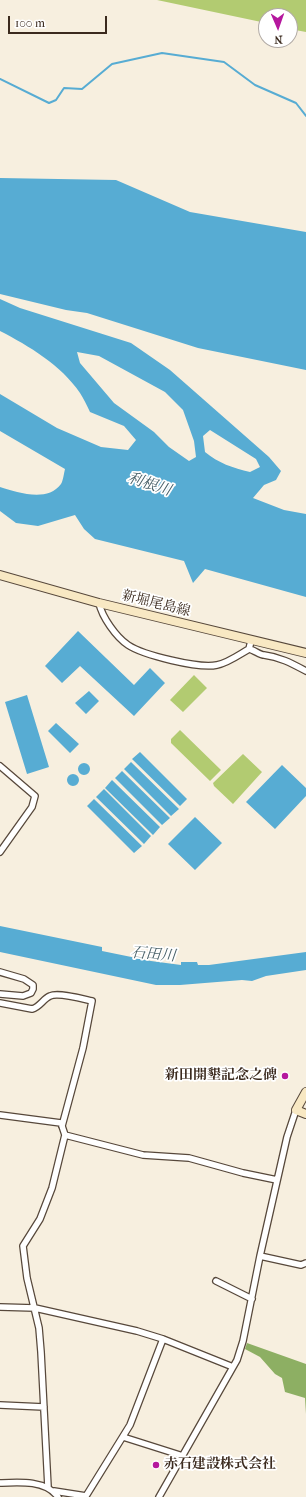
<!DOCTYPE html>
<html>
<head>
<meta charset="utf-8">
<style>
	body { margin:0 }
	#map { position:relative; width:306px; height:1497px; overflow:hidden; background:#f7efdf; font-family:"IM FELL French Canon",serif }
	canvas { display:block }
	.north { position:absolute; left:258px; top:8px; width:40px; height:40px; box-sizing:border-box; background:#fff; border:1px solid #b1aaa5; border-radius:50%; rotate:178deg; font-size:11px; font-weight:700; line-height:16px; text-align:center; color:#3b2a1e }
	.north::after { content:''; display:block; margin:auto; width:14px; height:18px; background:#b5179e; clip-path:polygon(50% 0,100% 100%,50% 72%,0 100%) }
	.scale { position:absolute; left:8px; top:16px; width:99px; height:18px; box-sizing:border-box; border:2px solid #3b2a1e; border-top:0; padding-left:5px; font-size:12px; line-height:14px; white-space:nowrap; color:#3b2a1e; -webkit-text-stroke:3px #fff; paint-order:stroke }
</style>
</head>
<body>
<div id="map">
<canvas width="306" height="1497"></canvas>
<div class="north">N</div>
<div class="scale">100 m</div>
</div>
<script>
const g = document.querySelector('canvas').getContext('2d');
g.lineJoin = 'round';
function fill(path, color) {
  g.fillStyle = color;
  g.fill(path, 'evenodd');
}
function trace(path, color, width, dash) {
  g.strokeStyle = color;
  g.lineWidth = width;
  g.lineCap = dash ? 'butt' : 'round';
  g.setLineDash(dash || []);
  g.stroke(path);
}
function write(font, color, halo, rows, align = 'center') {
  g.font = font + ' "IM FELL French Canon","Noto Serif JP",serif';
  g.lineWidth = 3.5;
  g.setLineDash([]);
  g.textBaseline = 'middle';
  g.strokeStyle = halo;
  g.fillStyle = color;
  for (const [text, x, y, turn = 0] of rows) {
    g.save();
    g.translate(x, y);
    g.rotate((+turn || 0) * Math.PI / 180);
    g.textAlign = isNaN(turn) ? turn : align;
    if (halo) g.strokeText(text, 0, 0);
    g.fillText(text, 0, 0);
    g.restore();
  }
}
const green = new Path2D(`
	M 157,0 L 306,0 L 306,32 L 290,29 L 290,16 L 266,16 L 266,23 Z
	M 194,675 L 207,688 L 183,712 L 170,700 Z
	M 180,730 L 221,770 L 210,781 L 171,743 L 171,739 Z
	M 243,754 L 262,772 L 233,804 L 214,786 L 213,783 Z`);
const forest = new Path2D(`
	M 247,1343 L 306,1364 L 306,1414 L 305,1398 L 285,1392 L 282,1378 L 275,1374 L 260,1357 L 245,1349 Z`);
const water = new Path2D(`
	M 0,178 L 116,180 L 190,212 L 306,232 L 306,370 L 198,348 L 87,313 L 66,310 L 0,294 Z
	M 0,299 L 20,308 L 131,343 L 170,370 L 269,457 L 281,471 L 276,480 L 264,485 L 253,498 L 284,510 L 306,514 L 306,597 L 205,569 L 193,583 L 184,561 L 95,539 L 84,529 L 75,515 L 38,526 L 16,523 L 0,511 L 0,487 C 17,492 47,503 61,484 C 63,481 64,473 65,469 L 0,431 L 0,394 L 57,428 L 101,447 L 128,450 L 136,440 L 124,426 L 90,412 C 87,406 84,399 80,393 C 61,365 29,346 0,331 ZM 77,352 L 99,356 L 165,392 L 183,410 L 194,441 L 196,457 L 189,461 L 169,447 L 154,432 L 114,403 L 80,363 ZM 210,430 L 256,459 L 260,467 L 250,472 C 233,468 218,463 205,452 L 203,436 Z
	M 78,631 L 134,685 L 150,668 L 165,683 L 134,716 L 80,666 L 62,683 L 45,666 Z
	M 89,691 L 99,701 L 86,714 L 75,703 Z
	M 27,695 L 49,767 L 27,774 L 5,702 Z
	M 56,723 L 79,744 L 70,753 L 48,731 Z
	M 140,752 L 187,799 L 180,806 L 132,759 Z
	M 131,762 L 179,809 L 171,816 L 124,769 Z
	M78 769a6 6 0 1 1 12 0a6 6 0 1 1-12 0Z
	M 282,765 L 306,788 L 306,796 L 275,829 L 246,802 Z
	M 122,771 L 170,818 L 162,825 L 115,778 Z
	M67 780a6 6 0 1 1 12 0a6 6 0 1 1-12 0Z
	M 112,780 L 160,827 L 153,835 L 105,788 Z
	M 104,789 L 151,836 L 144,844 L 96,797 Z
	M 94,799 L 142,846 L 134,853 L 87,806 Z
	M 195,817 L 222,843 L 195,870 L 168,844 Z
	M 0,926 L 102,947 L 102,951 L 151,961 L 181,965 L 181,962 L 197,962 L 198,965 L 209,965 L 306,952 L 306,970 L 266,976 L 252,981 L 242,980 L 180,985 L 156,985 L 0,952 Z`);
const stream = new Path2D(`
	M 0,79 L 49,103 L 56,100 L 64,88 L 82,89 L 112,64 L 162,53 L 224,62 L 255,85 L 296,103 L 306,116`);
const street = new Path2D(`
	M 99,603 C 102,617 116,637 128,645 C 143,655 199,669 217,665 C 228,663 240,654 249,649 L 251,641
	M 249,649 C 254,650 260,655 264,655 C 280,657 291,663 306,671
	M 0,766 L 35,796 L 32,807 L 0,852
	M 0,972 L 24,979 L 33,985 L 33,989 L 31,993 L 23,996 L 0,994
	M 0,1003 L 32,1009 C 40,1007 43,999 50,996 C 58,992 83,999 92,1001 L 83,1048 L 62,1126
	M 0,1115 L 61,1123 L 65,1135 L 52,1188 L 40,1219 L 23,1246 L 27,1278 L 39,1328 L 41,1352 L 48,1487
	M 65,1135 L 143,1155 L 189,1158 L 243,1173 L 277,1180
	M 260,1256 L 301,1265 L 306,1263
	M 216,1281 L 252,1299
	M 0,1307 L 35,1308 L 137,1331 L 163,1339 L 233,1367
	M 0,1405 L 44,1407
	M 123,1437 L 183,1456
	M 0,1483 C 19,1482 46,1480 58,1497
	M 54,1491 L 86,1496 L 130,1425 L 163,1339
	M 159,1497 L 237,1360 L 243,1341 L 260,1256 L 287,1137 L 296,1110`);
const secondary = new Path2D(`
	M 0,575 L 99,603 L 306,653
	M 306,1092 L 296,1110 L 306,1114`);
const markers = [
	[285,1076,4,"#b5179e"],
	[156,1465,4,"#b5179e"]
];
const streetNames = [
	["新堀尾島線",156,604,14]
];
const poiNames = [
	["新田開墾記念之碑",277,1076],
	["赤石建設株式会社",164,1465,"left"]
];
const waterNames = [
	["利根川",149,485,18],
	["石田川",153,955,5]
];
fill(green, '#b2cb71');
fill(forest, '#8daf63');
fill(water, '#57acd3');
trace(stream, '#57acd3', 2);
trace(street, '#57483b', 8);
trace(secondary, '#57483b', 10);
trace(street, '#fff', 5.5);
trace(secondary, '#f8e8c3', 8);
for (const [x, y, r, color] of markers) {
  const dot = new Path2D();
  dot.arc(x, y, r, 0, 2 * Math.PI);
  g.fillStyle = color;
  g.fill(dot);
  trace(dot, '#fff', 1.5);
}
write('14px', '#3b2a1e', '#fff', streetNames);
write('bold 14px', '#3b2a1e', '#fff', poiNames, 'right');
write('italic 15px', '#465e66', '#fff', waterNames);
</script>
</body>
</html>
